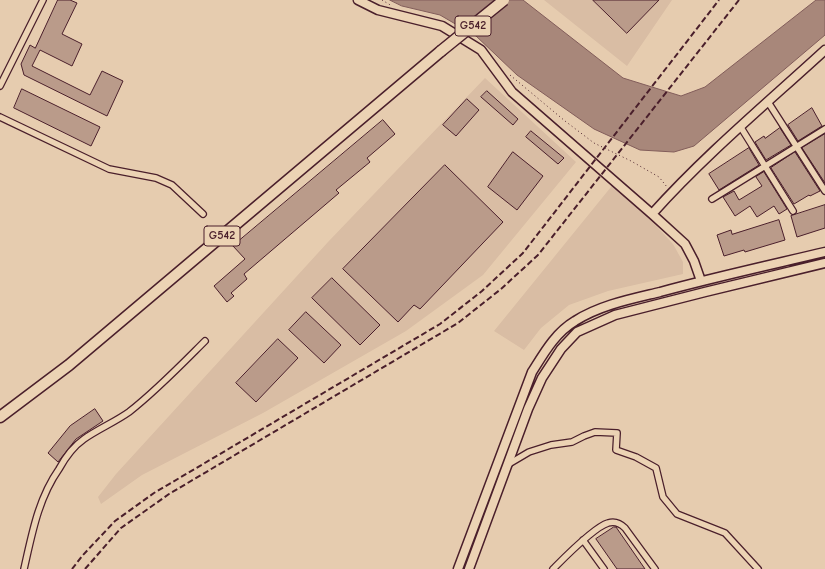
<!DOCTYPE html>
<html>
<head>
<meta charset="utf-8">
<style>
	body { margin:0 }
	canvas { display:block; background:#e6ccaf }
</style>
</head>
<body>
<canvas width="825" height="569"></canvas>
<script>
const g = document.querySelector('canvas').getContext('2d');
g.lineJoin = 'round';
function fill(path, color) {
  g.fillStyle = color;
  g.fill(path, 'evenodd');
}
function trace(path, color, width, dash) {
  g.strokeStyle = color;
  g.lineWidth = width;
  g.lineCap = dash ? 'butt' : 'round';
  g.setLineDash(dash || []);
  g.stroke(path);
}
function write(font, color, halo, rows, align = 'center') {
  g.font = font + ' "Comic Neue",sans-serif';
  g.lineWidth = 3;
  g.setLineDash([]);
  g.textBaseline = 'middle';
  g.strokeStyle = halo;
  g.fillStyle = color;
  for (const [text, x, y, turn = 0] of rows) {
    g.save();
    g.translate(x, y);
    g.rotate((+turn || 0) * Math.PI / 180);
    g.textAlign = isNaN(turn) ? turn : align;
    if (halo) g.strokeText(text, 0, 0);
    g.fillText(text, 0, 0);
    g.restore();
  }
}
const built = new Path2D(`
	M 544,0 L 672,0 L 627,66 Z
	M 485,78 L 576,162 L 483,275 L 406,331 L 263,413 L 142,475 L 101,504 L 98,497 L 116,474 L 328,242 Z
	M 615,182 L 673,244 L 683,262 L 683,274 L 608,291 L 569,305 L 541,328 L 524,350 L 494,331 Z`);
const water = new Path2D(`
	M 390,0 L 523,0 L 623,78 L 681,96 L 705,87 L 816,0 L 825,0 L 825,35 L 694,146 L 674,152 L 640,150 L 594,129 L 517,75 L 476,36 L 440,15 L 402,6 Z`);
const building = new Path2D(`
	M 58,0 L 70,0 L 77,3 L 62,34 L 82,44 L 72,66 L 40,50 L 32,66 L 90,95 L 102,71 L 123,81 L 107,116 L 24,75 L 21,64 L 30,45 L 35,48 Z
	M 593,0 L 659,0 L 627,33 Z
	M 22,89 L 100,127 L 91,146 L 14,108 Z
	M 487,91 L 518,119 L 513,125 L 481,97 Z
	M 467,99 L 479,110 L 456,136 L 443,125 Z
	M 812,108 L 822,126 L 798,141 L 788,125 Z
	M 383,120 L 395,134 L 367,158 L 370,162 L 336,190 L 339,193 L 244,274 L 247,279 L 231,293 L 234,296 L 227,302 L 214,286 L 245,259 L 233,246 Z
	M 780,128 L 791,145 L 766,160 L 755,142 L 764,136 L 765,138 Z
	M 531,131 L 564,158 L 558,164 L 526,137 Z
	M 825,134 L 825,183 L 802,148 Z
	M 749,148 L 759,165 L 719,190 L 709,174 Z
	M 513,152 L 543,176 L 517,210 L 488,187 Z
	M 795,152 L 820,191 L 810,196 L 809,195 L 794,204 L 771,168 Z
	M 445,165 L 503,222 L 420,309 L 414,305 L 398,322 L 343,269 Z
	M 764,172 L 787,209 L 779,214 L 774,206 L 757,217 L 750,206 L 735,216 L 723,197 L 734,191 L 739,200 L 762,186 L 756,177 Z
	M 825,205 L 825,228 L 797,237 L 791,216 Z
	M 779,220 L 785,240 L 745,252 L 744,250 L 724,256 L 717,235 L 731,230 L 732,234 Z
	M 332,278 L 380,325 L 360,345 L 312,298 Z
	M 306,312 L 341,345 L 324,363 L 289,330 Z
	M 278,339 L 298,358 L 256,402 L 236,383 Z
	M 95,409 L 103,421 L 76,439 L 58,462 L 48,453 L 70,426 Z
	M 614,527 L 616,527 L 645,569 L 617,569 L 596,539 Z`);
const path = new Path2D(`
	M 382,0 L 392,6
	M 510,75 L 565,121 L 594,143 L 631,161 L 659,177 L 667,187`);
const street = new Path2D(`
	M 0,86 L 43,0
	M 768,102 L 825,191
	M 0,117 L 109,169 L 156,178 L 172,185 L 203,214
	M 740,126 L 793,211
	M 712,199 L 825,129
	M 507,465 L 529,452 L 551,445 L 572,442 L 584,436 L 595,432 L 617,433 L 616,450 L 636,457 L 656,468 L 663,497 L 677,514 L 725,533 L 758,569
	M 583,540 L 604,569
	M 24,569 C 32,534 38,499 59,469 C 65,458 74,446 84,439 C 98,429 115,422 129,412 C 156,391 180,366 205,341
	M 553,569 C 564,558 594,527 608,523 C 614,521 620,523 625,528 L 655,569`);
const secondary = new Path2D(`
	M 358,0 L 378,10 L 442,26 L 481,50 L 512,92 L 652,214 L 685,244 L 694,261 L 701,281
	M 652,214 C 705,155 766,104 825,50
	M 458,569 L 532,372 C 544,353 555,333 575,321 C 600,305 631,299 660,292 C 715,277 770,265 825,252
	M 469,569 L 528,409 L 542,378 L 561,349 L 577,332 L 615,315 L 705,292 L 825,263`);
const highway = new Path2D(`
	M 0,417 L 69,365 L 441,51`);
const rail = new Path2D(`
	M 72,569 L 83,555 L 115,521 L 154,493 L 440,324 L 482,291 L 523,253 L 719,0
	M 85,569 L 121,528 L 169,494 L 458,323 L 501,289 L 538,255 L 739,0`);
const highwayBridge = new Path2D(`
	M 441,51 L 504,0`);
const shields = [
	[473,26,36],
	[222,236,36]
];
const shieldNames = [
	["G542",473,26],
	["G542",222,236]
];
fill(built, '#d9bda4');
fill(water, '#a8877a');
trace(water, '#825d5a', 1);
fill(building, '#ba9b8a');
trace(building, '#4a1f2b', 1);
trace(street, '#4a1f2b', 8);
trace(secondary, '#4a1f2b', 11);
trace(highway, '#4a1f2b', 13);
trace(path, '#4a1f2b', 1, [1, 3]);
trace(street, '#ecd3b4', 5.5);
trace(secondary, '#ecd3b4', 8);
trace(highway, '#ecd3b4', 10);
trace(rail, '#4a1f2b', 2, [6, 3]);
trace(highwayBridge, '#4a1f2b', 13, []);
trace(highwayBridge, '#ecd3b4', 10);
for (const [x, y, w] of shields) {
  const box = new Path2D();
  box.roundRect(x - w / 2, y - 10, w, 20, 3);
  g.fillStyle = '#ecd3b4';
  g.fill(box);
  trace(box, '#4a1f2b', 1);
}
write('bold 12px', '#4a1f2b', null, shieldNames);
</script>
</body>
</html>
